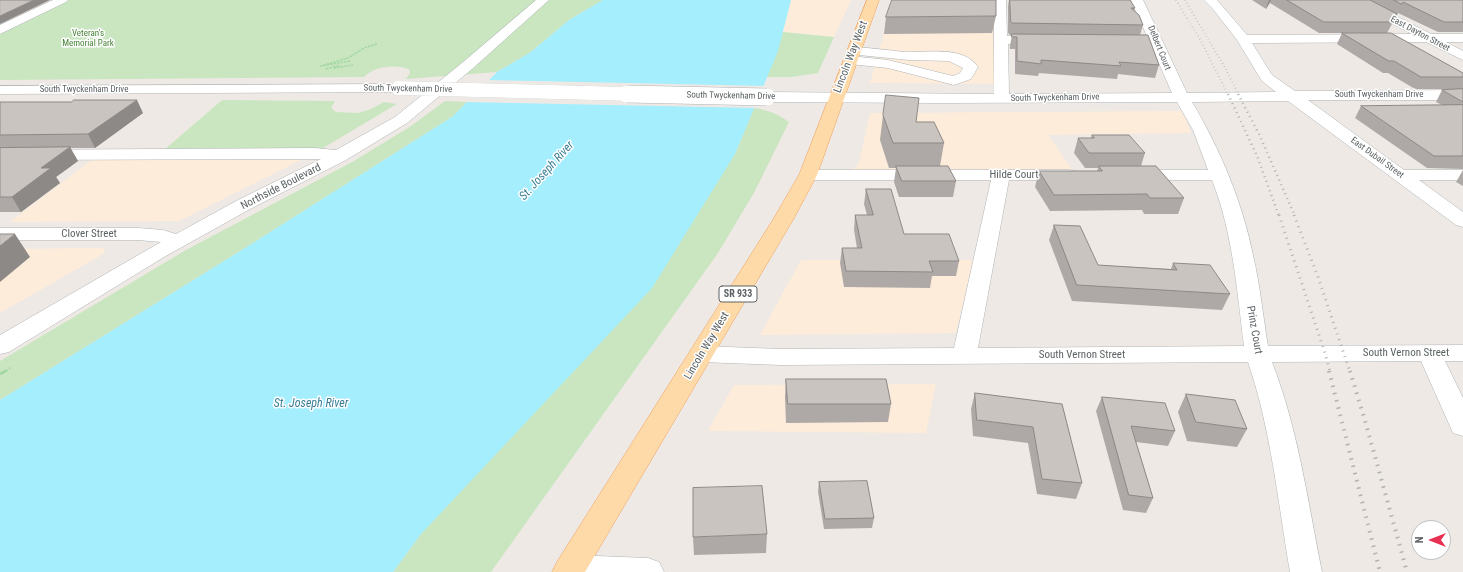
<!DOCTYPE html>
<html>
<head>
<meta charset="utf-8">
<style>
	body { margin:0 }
	#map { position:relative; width:1463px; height:572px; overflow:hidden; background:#eee9e4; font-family:"Roboto Condensed",sans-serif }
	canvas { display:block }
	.north { position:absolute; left:1411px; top:520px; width:40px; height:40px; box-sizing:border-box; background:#fff; border:1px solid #bec0c1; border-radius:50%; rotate:270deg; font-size:11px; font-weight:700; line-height:16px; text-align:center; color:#5c6264 }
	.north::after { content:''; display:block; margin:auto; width:14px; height:18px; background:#e73153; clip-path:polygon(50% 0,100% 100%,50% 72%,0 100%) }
</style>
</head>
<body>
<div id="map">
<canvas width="1463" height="572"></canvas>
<div class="north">N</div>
</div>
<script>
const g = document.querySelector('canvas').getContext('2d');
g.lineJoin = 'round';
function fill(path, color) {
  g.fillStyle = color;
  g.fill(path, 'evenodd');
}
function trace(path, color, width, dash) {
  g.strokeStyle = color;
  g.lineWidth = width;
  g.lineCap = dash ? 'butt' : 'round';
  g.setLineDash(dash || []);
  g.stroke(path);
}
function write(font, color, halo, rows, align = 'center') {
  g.font = font + ' "Roboto Condensed",sans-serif';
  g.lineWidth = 3;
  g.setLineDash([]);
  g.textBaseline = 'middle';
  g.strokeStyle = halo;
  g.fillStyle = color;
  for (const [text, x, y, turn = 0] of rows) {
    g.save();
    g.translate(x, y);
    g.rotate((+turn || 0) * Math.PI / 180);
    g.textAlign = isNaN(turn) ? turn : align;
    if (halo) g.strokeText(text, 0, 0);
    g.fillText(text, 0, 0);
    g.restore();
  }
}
const commercial = new Path2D(`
	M 791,0 L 851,0 L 834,37 L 783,32 Z
	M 995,4 L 995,84 L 870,83 L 892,5 Z
	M 1182,111 L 1191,133 L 1048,135 L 1072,169 L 853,170 L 859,163 L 870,113 Z
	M 95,157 L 307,157 L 179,221 L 10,222 Z
	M 104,248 L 105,253 L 0,313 L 0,249 Z
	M 801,260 L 973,260 L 956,333 L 760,335 Z
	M 936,384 L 926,433 L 708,431 L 734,385 Z`);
const green = new Path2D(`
	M 65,0 L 603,0 L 569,20 L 531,52 L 497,72 L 406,79 L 410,73 L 409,69 C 395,64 374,66 364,77 L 0,80 L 0,31 Z
	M 783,32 L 834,37 L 818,73 L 792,77 L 767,77 Z
	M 222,100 L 335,101 L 331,108 L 336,112 L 358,113 L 371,109 L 384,102 L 397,104 L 323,148 L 164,150 Z
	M 445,101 L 467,102 L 452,117 L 245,248 L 0,400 L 0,361 L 186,250 L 352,162 L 408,128 Z
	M 754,108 C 768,110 778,114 789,122 L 755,191 L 718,253 L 491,572 L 393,572 L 421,534 L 735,154 Z`);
const water = new Path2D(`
	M 603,0 L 791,0 L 778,51 L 735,154 L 652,288 L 421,534 L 393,572 L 0,572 L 0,400 L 245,248 L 452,117 L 497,72 L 531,52 L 569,20 Z`);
const pier = new Path2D(`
	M 486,80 L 766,86 L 757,108 L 465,102 Z`);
const pathFar2 = new Path2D(`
	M 350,61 L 321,66 L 348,58 L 364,48 L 377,44
	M 334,68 L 353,65
	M 326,69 L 340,65`);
const pathFar1 = new Path2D(`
	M 4,372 L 10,368`);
const path = new Path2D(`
	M 0,374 L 6,371`);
const minor = new Path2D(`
	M 53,0 L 68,0 L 66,2 L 0,34 L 0,25 Z
	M 536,0 L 549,0 L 472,69 L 407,123 L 346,160 L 252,208 L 164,257 L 9,352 L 0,354 L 0,335 L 161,242 L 138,240 L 0,240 L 0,228 L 138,228 L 163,230 L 176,234 L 238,200 L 321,159 L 0,160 L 0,150 L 315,148 L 336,150 L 395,117 L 462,63 Z
	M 994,0 L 1006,0 L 1007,36 L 1040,36 L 1045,37 L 1047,40 L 1045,43 L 1040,44 L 1008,44 L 1009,94 L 1172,93 L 1131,0 L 1143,0 L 1187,93 L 1276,92 L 1262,81 L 1237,40 L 1213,9 L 1204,0 L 1217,0 L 1247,35 L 1412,34 L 1352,2 L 1350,0 L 1365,0 L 1431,34 L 1463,34 L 1463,42 L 1446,42 L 1463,51 L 1463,60 L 1426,42 L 1252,43 L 1272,75 L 1295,91 L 1463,90 L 1463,100 L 1308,100 L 1404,170 L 1463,170 L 1463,180 L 1419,180 L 1463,212 L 1463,227 L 1456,225 L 1288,101 L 1192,102 C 1220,149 1242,201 1253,255 C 1260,285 1263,316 1268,346 L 1463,345 L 1463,361 L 1445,361 L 1463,398 L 1463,436 L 1453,433 L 1421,361 L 1272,362 C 1298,429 1308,502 1322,572 L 1290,572 C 1278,502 1271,429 1248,362 L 781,365 L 701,362 L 692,360 L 689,354 L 692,348 L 701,346 L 781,349 L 954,348 L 991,180 L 808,180 L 802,179 L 799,175 L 802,171 L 808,170 L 1069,170 L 1075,171 L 1078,175 L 1075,179 L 1069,180 L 1009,180 L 978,348 L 1244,346 C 1237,291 1233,233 1212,180 L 1133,180 L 1127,179 L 1124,175 L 1127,171 L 1133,170 L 1208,170 L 1193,130 L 1177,102 L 941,103 L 767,102 L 762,100 L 759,97 L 762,94 L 767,92 L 994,94 Z
	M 854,47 C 871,48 887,50 904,52 C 927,53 963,45 978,67 L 971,79 L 954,85 L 888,68 L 850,64 L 845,63 L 843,60 L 845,57 L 850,56 L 888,60 L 953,76 L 960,73 L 963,68 L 949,61 L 909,60 L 849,54 L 847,51 L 849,48 Z
	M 398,84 L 403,85 L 405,88 L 403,91 L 398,92 L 0,94 L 0,86 Z
	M 570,555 L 648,558 L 659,562 L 664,572 L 555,572 L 554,569 L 559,559 Z`);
const major = new Path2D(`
	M 867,0 L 879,0 L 817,175 L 794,218 L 585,572 L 552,572 L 557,562 L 774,218 L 799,175 Z`);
const railFar3 = new Path2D(`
	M 1176,0 L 1201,41 L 1228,95
	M 1185,0 L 1224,66 L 1239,95`);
const railFar2 = new Path2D(`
	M 1228,94 L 1257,156 L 1279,216
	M 1238,94 L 1259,134 L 1295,216`);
const railFar1 = new Path2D(`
	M 1279,215 L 1325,353 L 1330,372
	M 1294,215 L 1318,277 L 1350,372`);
const rail = new Path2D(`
	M 1329,371 L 1380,572
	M 1350,371 L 1366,424 L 1407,572`);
const minorBridgeFar1 = new Path2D(`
	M 398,88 L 668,95`);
const minorBridge = new Path2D(`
	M 627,94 L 767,97`);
const wall = new Path2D(`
	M 1009,0 L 1130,0 L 1135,8 L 1134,11 L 1143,25 L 1140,35 L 1159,65 L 1155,78 L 1118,74 L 1117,79 L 1039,73 L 1038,76 L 1015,74 L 1015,49 L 1010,49 L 1010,46 L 1012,35 L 1010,35 L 1008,33 L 1008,6 Z
	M 1252,0 L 1463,0 L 1463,32 L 1438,32 L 1398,13 L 1387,33 L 1319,33 L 1270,3 L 1266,9 Z
	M 996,16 L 992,33 L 884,34 L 886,17 Z
	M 1342,33 L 1463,73 L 1463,89 L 1415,89 L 1388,73 L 1383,73 L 1337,44 Z
	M 1463,89 L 1463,169 L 1427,168 L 1355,118 L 1361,106 L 1442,105 L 1436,102 L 1442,90 Z
	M 0,102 L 71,102 L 143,113 L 95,148 L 70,148 L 78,161 L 56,177 L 60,183 L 21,212 L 0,212 Z
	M 883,115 L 916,122 L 944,143 L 940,166 L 956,181 L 953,197 L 899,197 L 894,182 L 896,168 L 889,168 L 880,140 Z
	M 1092,135 L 1145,153 L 1141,166 L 1184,198 L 1178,214 L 1144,214 L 1142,210 L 1050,211 L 1035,187 L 1039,171 L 1097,171 L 1098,168 L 1085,168 L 1074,153 L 1078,138 L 1091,138 Z
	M 1463,170 L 1463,186 L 1456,182 Z
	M 866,189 L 904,234 L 959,261 L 956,276 L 932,276 L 930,288 L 844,287 L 840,263 L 842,248 L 857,248 L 854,230 L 855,215 L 867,215 L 864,204 Z
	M 1054,225 L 1098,265 L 1171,269 L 1173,263 L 1230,294 L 1222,310 L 1072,301 L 1049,240 Z
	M 786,379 L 891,404 L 888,422 L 786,423 L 785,397 Z
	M 975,393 L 1062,404 L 1082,483 L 1076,499 L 1037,494 L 1028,443 L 973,436 L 971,409 Z
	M 1186,394 L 1247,429 L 1237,447 L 1187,441 L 1178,412 Z
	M 1102,397 L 1175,431 L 1168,446 L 1136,442 L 1153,498 L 1146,513 L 1123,510 L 1096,411 Z
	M 819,482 L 874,518 L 872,528 L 824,529 L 818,492 Z
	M 767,534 L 766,553 L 694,555 L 693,537 Z`);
const shadedWall = new Path2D(`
	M 34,0 L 50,0 L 0,24 L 0,16 Z
	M 1269,0 L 1271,0 L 1266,9 Z
	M 137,100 L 143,113 L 95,148 L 88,134 Z
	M 70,147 L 78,161 L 56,177 L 60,183 L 21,212 L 12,197 L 41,168 Z
	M 15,234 L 30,257 L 0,282 L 0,246 Z`);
const building = new Path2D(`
	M 0,0 L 34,0 L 0,16 Z
	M 892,0 L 996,0 L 996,16 L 886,17 Z
	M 1010,0 L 1130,0 L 1135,8 L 1131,8 L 1139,15 L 1143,25 L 1012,23 L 1011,22 Z
	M 1287,0 L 1370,0 L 1397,14 L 1393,22 L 1324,22 Z
	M 1394,0 L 1463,0 L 1463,22 L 1444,22 L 1403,2 L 1402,4 Z
	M 1342,33 L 1391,33 L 1463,73 L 1463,77 L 1421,77 L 1394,61 L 1389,61 Z
	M 1012,34 L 1148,35 L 1159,65 L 1119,62 L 1121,66 L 1041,60 L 1041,64 L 1017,61 L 1017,37 L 1012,37 Z
	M 1463,89 L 1463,102 L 1442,90 Z
	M 886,95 L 919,98 L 916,122 L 934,122 L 944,143 L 893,143 L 883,115 Z
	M 74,100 L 137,100 L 88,134 L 0,135 L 0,102 L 71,102 Z
	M 1463,105 L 1463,156 L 1434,156 L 1361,106 Z
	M 1092,135 L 1129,135 L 1145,153 L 1089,153 L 1078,138 L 1094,138 Z
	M 70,147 L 41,168 L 51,168 L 12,197 L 0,197 L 0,148 Z
	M 896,166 L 948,166 L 956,181 L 902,181 Z
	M 1099,166 L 1156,166 L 1184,198 L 1150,198 L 1147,194 L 1054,195 L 1039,171 L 1102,171 Z
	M 866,189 L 891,189 L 904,234 L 949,234 L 959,261 L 929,261 L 933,272 L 846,271 L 842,248 L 862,248 L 855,215 L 873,215 Z
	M 1054,225 L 1080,226 L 1098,265 L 1177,270 L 1173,263 L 1210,265 L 1230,294 L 1077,285 Z
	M 0,234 L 15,234 L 0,246 Z
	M 786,379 L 886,379 L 891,404 L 788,404 Z
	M 975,393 L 1062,404 L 1082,483 L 1042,479 L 1033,427 L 977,420 Z
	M 1186,394 L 1235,400 L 1247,429 L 1196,422 Z
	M 1102,397 L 1165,403 L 1175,431 L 1131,426 L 1153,498 L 1129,495 Z
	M 867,481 L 874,518 L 825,519 L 819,482 Z
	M 762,486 L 767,534 L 693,537 L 693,488 Z`);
const farParknames = [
	["Veteran's",88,34],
	["Memorial Park",88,44]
];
const farStreetnames = [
	["East Dayton Street",1420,34,28],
	["Delbert Court",1159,48,68],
	["South Twyckenham Drive",408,89,1],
	["South Twyckenham Drive",84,90],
	["South Twyckenham Drive",1379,95],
	["South Twyckenham Drive",731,96,1],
	["South Twyckenham Drive",1055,98,-1],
	["East Dubail Street",1377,158,36]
];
const shields = [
	[738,294,38]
];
const shieldNames = [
	["SR 933",738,294]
];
const streetNames = [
	["Lincoln Way West",851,57,-69],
	["Hilde Court",1014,175],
	["Northside Boulevard",281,187,-27],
	["Clover Street",89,234],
	["Prinz Court",1254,330,80],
	["Lincoln Way West",707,346,-59],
	["South Vernon Street",1406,353],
	["South Vernon Street",1082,355]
];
const waterNames = [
	["St. Joseph River",547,171,-48],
	["St. Joseph River",311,404]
];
fill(commercial, '#fdecda');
fill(green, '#cae6c1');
fill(water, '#a4eefe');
fill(pier, '#eee9e4');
trace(minor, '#afb4b6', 1);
trace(major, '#f09f5c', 1);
trace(pathFar2, '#a4d7a4', 1.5, [2.5, 1]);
trace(pathFar1, '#a4d7a4', 2.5, [4, 2]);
trace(path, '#a4d7a4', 3, [5, 2.5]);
fill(minor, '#fff');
fill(major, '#fedaa9');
trace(railFar3, '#b1b2b2', 2, [0.5, 3]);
trace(railFar2, '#b1b2b2', 2.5, [1, 4]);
trace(railFar1, '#b1b2b2', 3, [1, 5]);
trace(rail, '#b1b2b2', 4, [1.5, 6]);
trace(minorBridgeFar1, '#afb4b6', 14, []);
trace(minorBridge, '#afb4b6', 18, []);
trace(minorBridgeFar1, '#fff', 14);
trace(minorBridge, '#fff', 17);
fill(wall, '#aea9a6');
fill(shadedWall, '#8d8987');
fill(building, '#cac4c1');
trace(building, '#8d8987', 1);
write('9px', '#468235', '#fff', farParknames);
write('9px', '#5c6264', '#fff', farStreetnames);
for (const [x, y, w] of shields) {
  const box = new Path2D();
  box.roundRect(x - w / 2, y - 8, w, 16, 3);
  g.fillStyle = '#fff';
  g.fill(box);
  trace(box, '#5c6264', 1);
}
write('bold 10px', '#5c6264', null, shieldNames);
write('11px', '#5c6264', '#fff', streetNames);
write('italic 12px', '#397e96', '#fff', waterNames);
</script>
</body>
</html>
